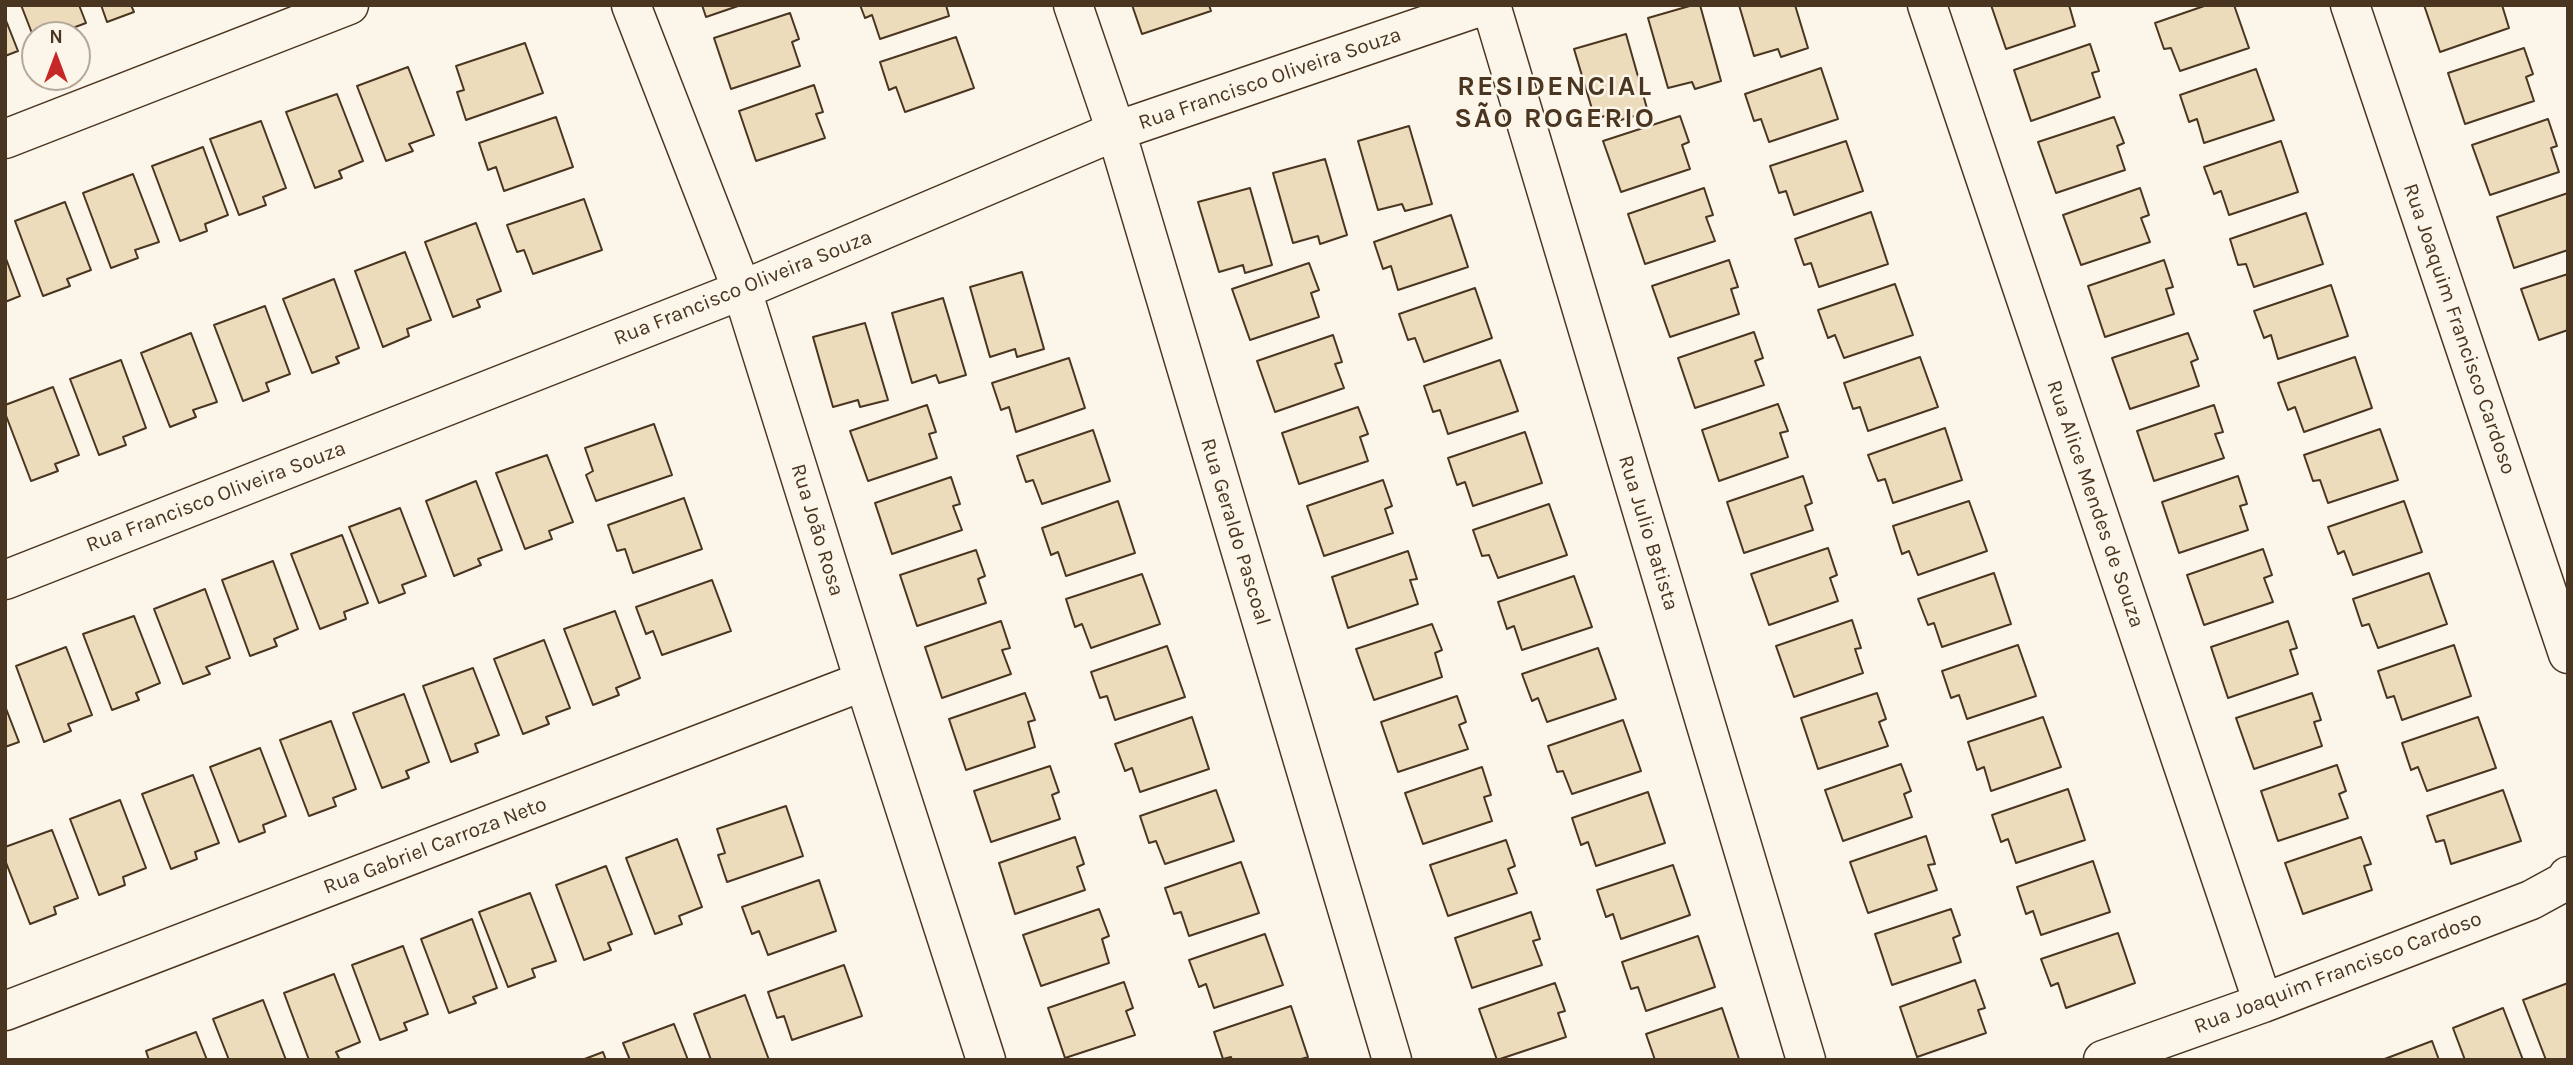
<!DOCTYPE html>
<html>
<head>
<meta charset="utf-8">
<style>
	body { margin:0 }
	#map { position:relative; width:2573px; height:1065px; overflow:hidden; background:#fbf6e9; font-family:Karla,sans-serif }
	canvas { display:block }
	.frame { position:absolute; inset:0; border:7px solid #4a3520; pointer-events:none }
	.north { position:absolute; left:21px; top:21px; width:70px; height:70px; box-sizing:border-box; background:#fbf6e9; border:2px solid #b4a999; border-radius:50%; rotate:0deg; font-size:19px; font-weight:700; line-height:28px; text-align:center; color:#4a3520 }
	.north::after { content:''; display:block; margin:auto; width:24px; height:32px; background:#c62828; clip-path:polygon(50% 0,100% 100%,50% 72%,0 100%) }
</style>
</head>
<body>
<div id="map">
<canvas width="2573" height="1065"></canvas>
<div class="frame"></div>
<div class="north">N</div>
</div>
<script>
const g = document.querySelector('canvas').getContext('2d');
g.lineJoin = 'round';
function fill(path, color) {
  g.fillStyle = color;
  g.fill(path, 'evenodd');
}
function trace(path, color, width, dash) {
  g.strokeStyle = color;
  g.lineWidth = width;
  g.lineCap = dash ? 'butt' : 'round';
  g.setLineDash(dash || []);
  g.stroke(path);
}
function write(font, color, halo, rows, align = 'center') {
  g.font = font + ' Karla,sans-serif';
  g.lineWidth = 5;
  g.setLineDash([]);
  g.textBaseline = 'middle';
  g.strokeStyle = halo;
  g.fillStyle = color;
  for (const [text, x, y, turn = 0] of rows) {
    g.save();
    g.translate(x, y);
    g.rotate((+turn || 0) * Math.PI / 180);
    g.textAlign = isNaN(turn) ? turn : align;
    if (halo) g.strokeText(text, 0, 0);
    g.fillText(text, 0, 0);
    g.restore();
  }
}
const building = new Path2D(`
	M 21,5 L 79,5 L 86,23 L 62,32 L 63,35 L 35,35 L 35,41 Z
	M 101,5 L 131,5 L 134,12 L 107,22 Z
	M 702,5 L 741,5 L 706,17 Z
	M 860,5 L 946,5 L 949,16 L 880,39 L 872,15 L 865,18 Z
	M 1132,5 L 1209,5 L 1211,11 L 1142,34 Z
	M 1693,5 L 1700,5 L 1721,81 L 1695,89 L 1692,82 L 1668,88 L 1648,18 Z
	M 1739,5 L 1795,5 L 1808,48 L 1781,57 L 1778,49 L 1754,56 Z
	M 1991,5 L 2069,5 L 2075,26 L 2006,49 Z
	M 2207,5 L 2234,5 L 2249,48 L 2180,71 L 2171,48 L 2164,49 L 2155,23 Z
	M 2424,5 L 2502,5 L 2509,28 L 2440,52 Z
	M 790,13 L 799,39 L 792,42 L 800,66 L 731,89 L 714,38 Z
	M 5,18 L 18,51 L 5,56 Z
	M 1626,34 L 1648,112 L 1621,120 L 1618,112 L 1595,119 L 1574,49 Z
	M 956,37 L 974,88 L 905,112 L 896,87 L 889,90 L 880,62 Z
	M 525,43 L 543,93 L 466,120 L 457,92 L 464,90 L 456,66 Z
	M 2090,44 L 2099,71 L 2092,73 L 2100,97 L 2031,121 L 2014,70 Z
	M 2524,48 L 2533,74 L 2526,77 L 2534,101 L 2465,124 L 2448,73 Z
	M 408,67 L 434,135 L 409,144 L 413,151 L 386,161 L 357,86 Z
	M 1821,68 L 1838,119 L 1769,142 L 1761,119 L 1754,121 L 1745,94 Z
	M 2256,69 L 2274,120 L 2204,143 L 2197,119 L 2189,122 L 2180,95 Z
	M 814,85 L 823,112 L 816,114 L 825,138 L 756,161 L 739,111 Z
	M 337,94 L 363,161 L 339,171 L 342,178 L 315,188 L 286,112 Z
	M 1680,116 L 1689,142 L 1682,145 L 1690,169 L 1621,192 L 1603,141 Z
	M 556,117 L 573,167 L 504,191 L 496,167 L 488,170 L 479,143 Z
	M 2114,117 L 2124,143 L 2117,146 L 2125,170 L 2056,193 L 2038,142 Z
	M 2548,119 L 2557,146 L 2551,148 L 2559,172 L 2490,195 L 2472,145 Z
	M 261,121 L 286,188 L 263,197 L 266,205 L 239,215 L 210,139 Z
	M 1409,126 L 1432,204 L 1405,211 L 1402,204 L 1378,210 L 1358,141 Z
	M 1846,141 L 1863,191 L 1794,215 L 1786,191 L 1779,193 L 1770,166 Z
	M 2281,141 L 2298,192 L 2229,215 L 2221,191 L 2214,194 L 2204,167 Z
	M 203,147 L 228,215 L 205,224 L 207,231 L 180,241 L 152,166 Z
	M 1325,159 L 1347,235 L 1320,244 L 1318,236 L 1293,243 L 1273,173 Z
	M 133,174 L 159,242 L 135,250 L 138,258 L 111,268 L 83,193 Z
	M 1250,188 L 1272,265 L 1245,273 L 1243,265 L 1219,272 L 1198,202 Z
	M 1704,188 L 1713,215 L 1706,217 L 1715,241 L 1645,264 L 1628,214 Z
	M 2140,188 L 2149,215 L 2141,218 L 2150,242 L 2081,265 L 2063,215 Z
	M 2568,193 L 2568,250 L 2514,268 L 2497,217 Z
	M 584,199 L 602,250 L 533,274 L 524,250 L 517,252 L 507,225 Z
	M 65,202 L 91,270 L 67,279 L 70,286 L 43,296 L 15,221 Z
	M 1871,212 L 1888,264 L 1819,287 L 1811,263 L 1804,265 L 1795,239 Z
	M 2306,213 L 2323,264 L 2254,287 L 2246,264 L 2238,265 L 2230,239 Z
	M 1451,215 L 1468,267 L 1398,290 L 1391,266 L 1383,269 L 1374,242 Z
	M 476,223 L 501,291 L 477,300 L 480,307 L 453,317 L 425,242 Z
	M 405,252 L 431,320 L 407,329 L 409,336 L 383,347 L 355,271 Z
	M 5,256 L 20,296 L 5,302 Z
	M 1729,260 L 1738,287 L 1731,289 L 1739,314 L 1670,337 L 1652,286 Z
	M 2164,260 L 2173,287 L 2166,289 L 2174,314 L 2105,337 L 2088,286 Z
	M 1309,263 L 1319,290 L 1311,293 L 1319,317 L 1250,340 L 1232,289 Z
	M 1022,272 L 1044,349 L 1017,357 L 1015,349 L 990,357 L 970,287 Z
	M 2568,274 L 2568,330 L 2539,340 L 2521,289 Z
	M 334,279 L 359,348 L 336,357 L 339,363 L 312,373 L 283,299 Z
	M 1895,284 L 1913,335 L 1844,358 L 1835,335 L 1828,338 L 1818,310 Z
	M 2331,285 L 2348,336 L 2278,359 L 2271,335 L 2264,338 L 2254,311 Z
	M 1475,288 L 1492,338 L 1424,362 L 1415,338 L 1408,340 L 1399,314 Z
	M 943,298 L 966,375 L 939,383 L 936,375 L 912,383 L 892,313 Z
	M 265,306 L 290,374 L 266,383 L 269,391 L 243,401 L 214,325 Z
	M 865,323 L 888,400 L 860,407 L 858,400 L 833,407 L 813,337 Z
	M 1754,332 L 1763,358 L 1755,361 L 1764,385 L 1695,408 L 1678,358 Z
	M 191,333 L 217,402 L 193,410 L 196,417 L 170,427 L 141,353 Z
	M 2188,333 L 2198,359 L 2191,362 L 2199,386 L 2130,409 L 2112,358 Z
	M 1333,335 L 1342,362 L 1335,364 L 1344,388 L 1275,412 L 1257,361 Z
	M 1920,357 L 1938,407 L 1868,431 L 1860,407 L 1853,409 L 1844,383 Z
	M 2355,357 L 2372,408 L 2304,432 L 2295,407 L 2288,410 L 2278,383 Z
	M 1069,358 L 1085,408 L 1016,432 L 1009,407 L 1001,410 L 992,383 Z
	M 121,360 L 146,428 L 123,437 L 126,445 L 99,455 L 70,379 Z
	M 1500,360 L 1518,411 L 1448,434 L 1440,410 L 1433,412 L 1424,386 Z
	M 53,387 L 79,455 L 55,464 L 58,471 L 31,481 L 5,413 L 5,405 Z
	M 1778,404 L 1788,431 L 1780,433 L 1788,457 L 1719,481 L 1702,430 Z
	M 927,405 L 936,432 L 929,434 L 937,458 L 868,481 L 850,431 Z
	M 2214,405 L 2223,432 L 2215,434 L 2224,458 L 2154,481 L 2137,431 Z
	M 1358,407 L 1368,434 L 1360,437 L 1368,461 L 1299,484 L 1282,433 Z
	M 654,424 L 672,475 L 596,501 L 586,475 L 593,471 L 585,448 Z
	M 1945,428 L 1962,480 L 1893,503 L 1885,479 L 1878,481 L 1868,455 Z
	M 2380,429 L 2398,480 L 2328,503 L 2320,480 L 2313,481 L 2304,455 Z
	M 1093,430 L 1110,481 L 1042,504 L 1033,480 L 1026,482 L 1017,456 Z
	M 1525,432 L 1542,483 L 1473,506 L 1465,482 L 1457,485 L 1448,458 Z
	M 547,455 L 573,522 L 549,531 L 552,539 L 525,549 L 496,473 Z
	M 1803,476 L 1812,503 L 1805,506 L 1813,530 L 1744,553 L 1727,502 Z
	M 2238,476 L 2247,504 L 2240,506 L 2248,530 L 2179,553 L 2162,502 Z
	M 951,477 L 960,504 L 953,506 L 962,530 L 892,554 L 875,503 Z
	M 1383,480 L 1392,506 L 1385,509 L 1393,533 L 1324,556 L 1307,506 Z
	M 476,481 L 502,550 L 478,559 L 481,565 L 454,576 L 426,501 Z
	M 684,498 L 702,549 L 633,573 L 625,549 L 617,551 L 608,525 Z
	M 1118,501 L 1135,553 L 1066,576 L 1058,552 L 1051,555 L 1042,528 Z
	M 1969,501 L 1987,551 L 1918,575 L 1909,551 L 1902,554 L 1893,526 Z
	M 2404,501 L 2422,552 L 2353,575 L 2344,551 L 2338,554 L 2328,527 Z
	M 1549,504 L 1567,555 L 1498,578 L 1489,555 L 1482,556 L 1473,530 Z
	M 400,508 L 426,576 L 402,585 L 405,593 L 379,603 L 349,527 Z
	M 342,535 L 368,603 L 344,612 L 346,619 L 320,629 L 291,554 Z
	M 1828,548 L 1837,575 L 1830,578 L 1838,601 L 1769,625 L 1751,574 Z
	M 2263,549 L 2272,575 L 2264,578 L 2273,602 L 2204,625 L 2187,575 Z
	M 976,550 L 985,576 L 978,579 L 986,603 L 917,626 L 900,575 Z
	M 1408,551 L 1417,579 L 1410,580 L 1418,604 L 1348,628 L 1332,577 Z
	M 273,561 L 298,629 L 274,639 L 277,646 L 250,656 L 222,580 Z
	M 1994,573 L 2011,624 L 1942,647 L 1934,623 L 1928,625 L 1918,599 Z
	M 2429,573 L 2447,624 L 2378,648 L 2369,624 L 2362,626 L 2353,599 Z
	M 1142,574 L 1160,624 L 1091,648 L 1082,624 L 1075,627 L 1066,599 Z
	M 1574,576 L 1592,627 L 1522,650 L 1514,626 L 1507,629 L 1498,602 Z
	M 712,580 L 731,631 L 662,655 L 653,631 L 646,634 L 636,607 Z
	M 205,589 L 230,658 L 206,667 L 210,674 L 183,684 L 154,609 Z
	M 615,611 L 640,678 L 616,688 L 619,695 L 593,705 L 564,629 Z
	M 134,616 L 160,683 L 136,693 L 139,700 L 112,710 L 83,634 Z
	M 1852,620 L 1861,648 L 1855,649 L 1863,673 L 1794,697 L 1776,646 Z
	M 1001,621 L 1010,648 L 1002,650 L 1011,674 L 942,698 L 925,647 Z
	M 2288,621 L 2297,648 L 2290,650 L 2298,674 L 2228,698 L 2211,647 Z
	M 1432,624 L 1442,650 L 1435,653 L 1442,677 L 1374,700 L 1356,649 Z
	M 544,640 L 570,708 L 546,717 L 549,724 L 523,734 L 494,659 Z
	M 2018,645 L 2036,696 L 1967,719 L 1959,695 L 1951,698 L 1942,671 Z
	M 2454,645 L 2471,696 L 2402,720 L 2394,696 L 2387,698 L 2378,671 Z
	M 1167,646 L 1185,697 L 1115,720 L 1107,696 L 1100,698 L 1091,672 Z
	M 66,647 L 92,715 L 68,724 L 71,731 L 44,742 L 16,666 Z
	M 1598,648 L 1616,699 L 1547,722 L 1538,698 L 1532,701 L 1522,674 Z
	M 473,668 L 499,735 L 475,744 L 478,752 L 451,762 L 423,686 Z
	M 1025,693 L 1035,720 L 1028,722 L 1035,747 L 966,770 L 949,719 Z
	M 1877,693 L 1886,719 L 1879,722 L 1888,746 L 1818,769 L 1801,718 Z
	M 2312,693 L 2321,720 L 2314,722 L 2322,746 L 2254,769 L 2236,718 Z
	M 404,694 L 429,762 L 406,771 L 409,778 L 382,788 L 353,713 Z
	M 1457,696 L 1466,722 L 1459,725 L 1468,749 L 1398,772 L 1381,722 Z
	M 5,706 L 19,742 L 5,747 Z
	M 1192,717 L 1209,769 L 1140,792 L 1132,768 L 1125,771 L 1115,744 Z
	M 2043,717 L 2061,767 L 1991,791 L 1984,767 L 1977,770 L 1968,742 Z
	M 2478,717 L 2496,768 L 2427,791 L 2418,767 L 2411,770 L 2402,743 Z
	M 1623,720 L 1641,771 L 1572,794 L 1563,771 L 1557,772 L 1548,746 Z
	M 331,721 L 356,789 L 333,798 L 336,806 L 309,816 L 280,740 Z
	M 260,748 L 286,816 L 263,825 L 265,832 L 239,842 L 210,767 Z
	M 1901,764 L 1911,791 L 1904,794 L 1912,817 L 1843,841 L 1825,790 Z
	M 2337,765 L 2346,791 L 2339,794 L 2348,818 L 2278,841 L 2261,791 Z
	M 1050,766 L 1059,792 L 1052,795 L 1060,819 L 991,842 L 974,791 Z
	M 1482,767 L 1491,795 L 1484,797 L 1492,821 L 1423,844 L 1405,793 Z
	M 193,775 L 219,843 L 195,852 L 197,859 L 171,869 L 142,794 Z
	M 2068,789 L 2085,840 L 2016,863 L 2008,839 L 2001,842 L 1992,815 Z
	M 1216,790 L 1234,841 L 1165,864 L 1156,841 L 1149,843 L 1140,816 Z
	M 2503,790 L 2521,841 L 2451,864 L 2444,840 L 2436,842 L 2427,816 Z
	M 1648,792 L 1665,843 L 1596,866 L 1588,842 L 1581,845 L 1572,818 Z
	M 120,800 L 146,868 L 123,877 L 125,885 L 99,895 L 70,819 Z
	M 786,806 L 803,856 L 727,882 L 718,855 L 725,853 L 717,829 Z
	M 52,830 L 78,898 L 54,907 L 56,914 L 30,924 L 5,860 L 5,847 Z
	M 1926,836 L 1935,864 L 1928,865 L 1937,890 L 1868,913 L 1850,862 Z
	M 1075,837 L 1084,864 L 1077,867 L 1085,890 L 1015,914 L 999,863 Z
	M 2361,837 L 2371,864 L 2364,866 L 2372,890 L 2303,914 L 2285,863 Z
	M 677,839 L 702,907 L 679,916 L 682,924 L 655,934 L 626,858 Z
	M 1506,840 L 1515,866 L 1508,869 L 1517,893 L 1448,916 L 1430,865 Z
	M 2093,861 L 2110,912 L 2041,935 L 2033,911 L 2026,914 L 2017,887 Z
	M 1241,862 L 1259,913 L 1189,936 L 1181,912 L 1174,914 L 1165,888 Z
	M 1673,865 L 1690,915 L 1621,939 L 1613,914 L 1606,917 L 1597,890 Z
	M 606,866 L 632,934 L 608,943 L 611,950 L 584,960 L 556,885 Z
	M 819,880 L 836,931 L 768,955 L 759,931 L 752,934 L 742,907 Z
	M 530,893 L 556,961 L 532,969 L 535,977 L 508,987 L 479,912 Z
	M 1099,909 L 1109,936 L 1102,939 L 1109,963 L 1041,986 L 1023,935 Z
	M 1951,909 L 1960,935 L 1953,938 L 1961,962 L 1892,985 L 1875,934 Z
	M 1531,912 L 1540,939 L 1533,941 L 1542,965 L 1472,988 L 1455,938 Z
	M 472,919 L 497,988 L 473,997 L 476,1003 L 449,1013 L 421,939 Z
	M 2118,933 L 2135,983 L 2066,1008 L 2058,983 L 2051,986 L 2041,959 Z
	M 1265,934 L 1283,985 L 1214,1008 L 1206,984 L 1199,987 L 1189,960 Z
	M 1698,936 L 1715,987 L 1646,1011 L 1638,987 L 1631,989 L 1622,962 Z
	M 403,946 L 428,1014 L 404,1023 L 407,1030 L 380,1040 L 352,965 Z
	M 844,965 L 862,1016 L 792,1040 L 784,1016 L 777,1018 L 768,992 Z
	M 334,974 L 360,1042 L 336,1052 L 339,1058 L 335,1060 L 309,1060 L 284,993 Z
	M 1975,980 L 1985,1008 L 1978,1010 L 1986,1033 L 1917,1057 L 1900,1007 Z
	M 1124,982 L 1133,1008 L 1126,1011 L 1135,1035 L 1065,1058 L 1048,1008 Z
	M 1555,983 L 1565,1011 L 1558,1013 L 1566,1037 L 1497,1060 L 1479,1009 Z
	M 2568,983 L 2568,1060 L 2546,1060 L 2523,1000 Z
	M 745,995 L 769,1060 L 711,1060 L 694,1014 Z
	M 263,1000 L 286,1060 L 229,1060 L 213,1019 Z
	M 1291,1006 L 1308,1057 L 1298,1060 L 1232,1060 L 1231,1057 L 1223,1059 L 1214,1032 Z
	M 1722,1008 L 1739,1059 L 1655,1060 L 1646,1034 Z
	M 2503,1008 L 2523,1060 L 2465,1060 L 2453,1028 Z
	M 674,1024 L 688,1060 L 630,1060 L 623,1043 Z
	M 196,1032 L 207,1060 L 149,1060 L 146,1051 Z
	M 2432,1041 L 2439,1060 L 2382,1060 Z
	M 603,1052 L 606,1060 L 582,1060 Z`);
const minor = new Path2D(`
	M 631,5 L 742,290 L 864,681 L 986,1060
	M 1073,5 L 1116,131 L 1392,1060
	M 1491,5 L 1806,1060
	M 1927,5 L 2263,1003
	M 2350,5 L 2568,654
	M 5,139 L 349,5
	M 5,580 L 742,290 L 1116,131 L 1485,5
	M 5,1011 L 864,681
	M 2103,1060 L 2263,1003 L 2531,900 L 2564,882 L 2568,876`);
const streetNames = [
	["Rua Francisco Oliveira Souza",1270,79,-19],
	["Rua Francisco Oliveira Souza",743,288,-22],
	["Rua Joaquim Francisco Cardoso",2459,329,71],
	["Rua Francisco Oliveira Souza",216,497,-21],
	["Rua Alice Mendes de Souza",2095,504,71],
	["Rua João Rosa",817,530,73],
	["Rua Geraldo Pascoal",1235,532,73],
	["Rua Julio Batista",1648,533,73],
	["Rua Gabriel Carroza Neto",435,846,-21],
	["Rua Joaquim Francisco Cardoso",2338,973,-21]
];
const districtNames = [
	["RESIDENCIAL",1555,87],
	["SÃO ROGERIO",1555,119]
];
fill(building, '#ecdcbc');
trace(building, '#4a3520', 2);
trace(minor, '#4a3520', 41);
trace(minor, '#fbf6e9', 38);
write('21px', '#4a3520', '#fbf6e9', streetNames);
g.letterSpacing = '2px';
write('bold 28px', '#4a3520', '#fbf6e9', districtNames);
g.letterSpacing = '0px';
</script>
</body>
</html>
